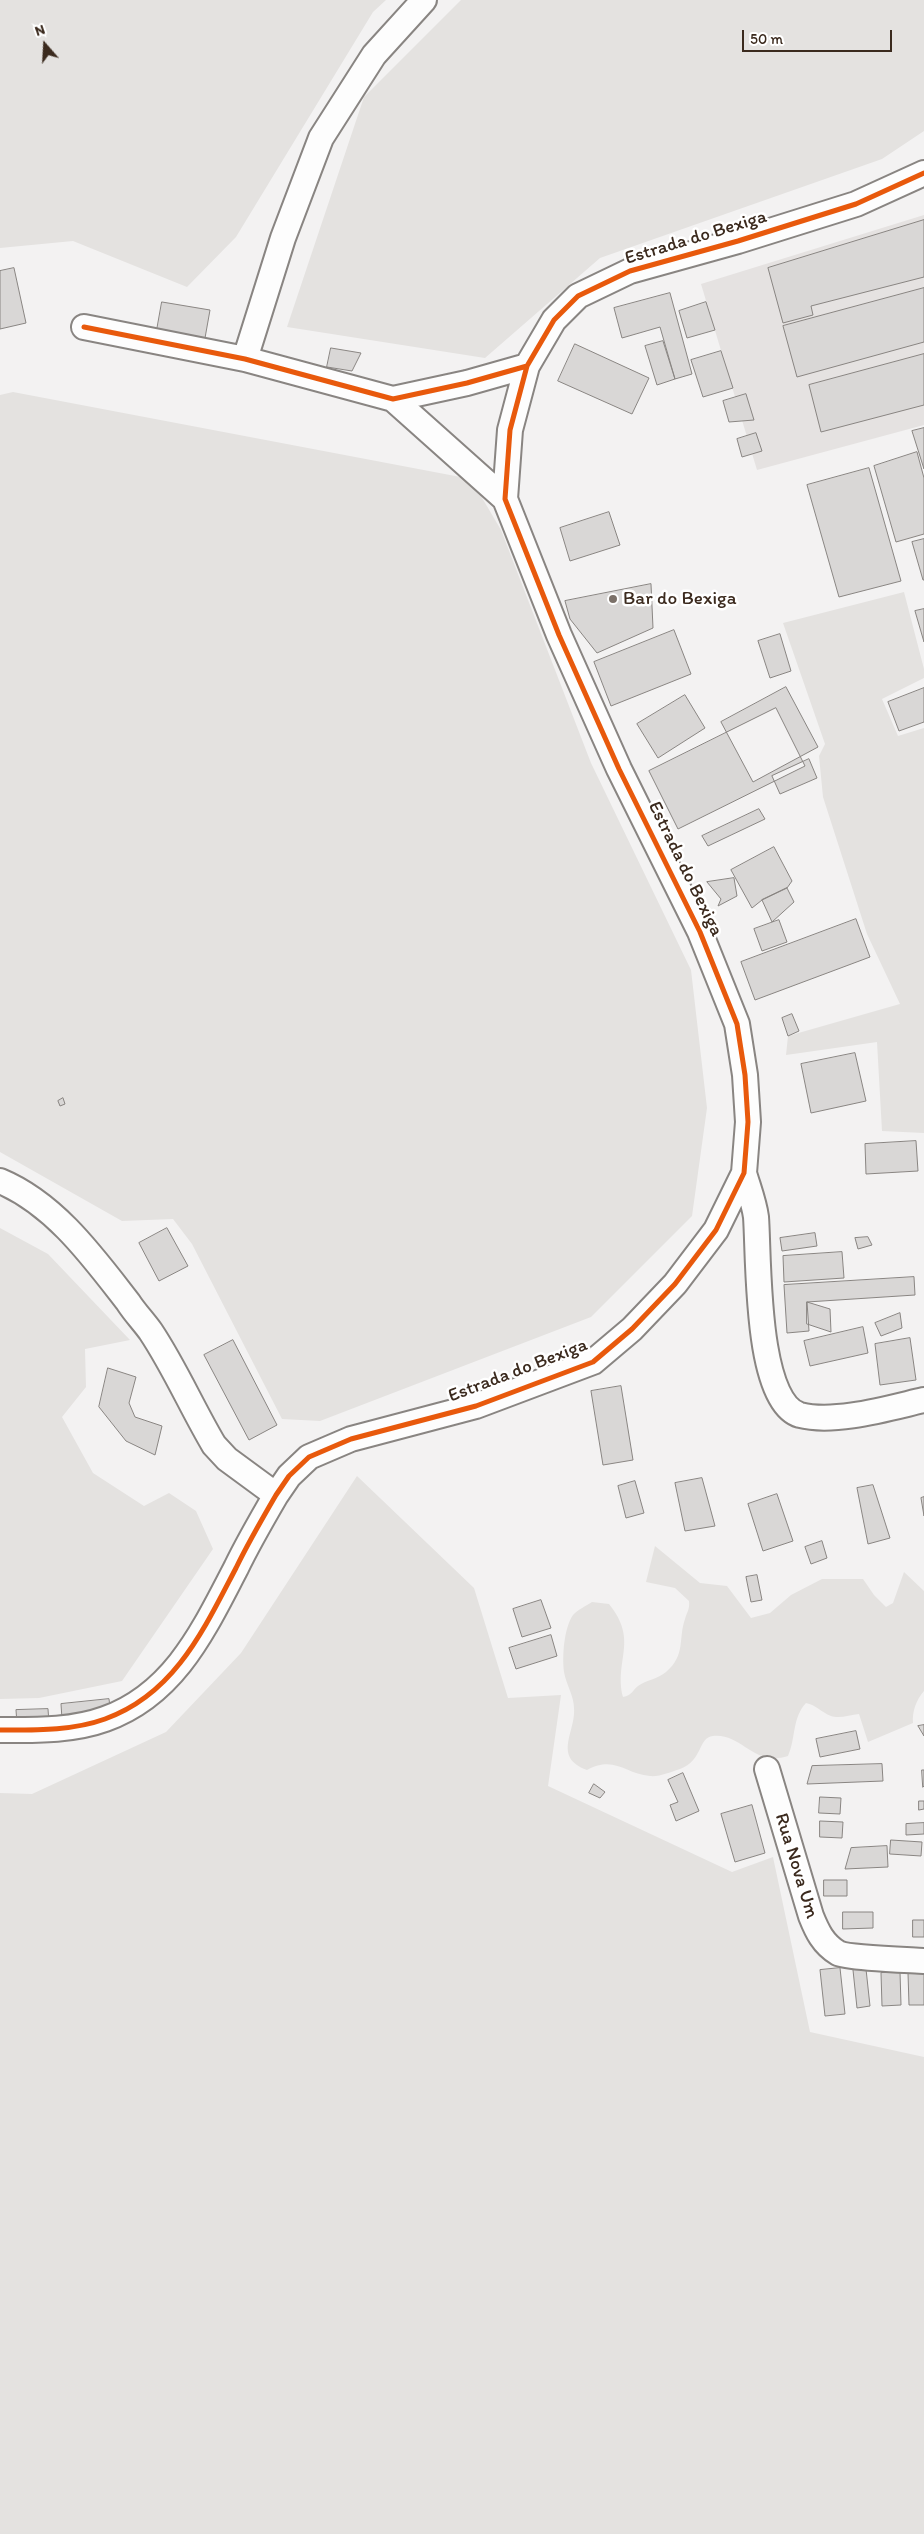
<!DOCTYPE html>
<html>
<head>
<meta charset="utf-8">
<style>
	body { margin:0 }
	#map { position:relative; width:924px; height:2534px; overflow:hidden; background:#f3f2f2; font-family:Itim,sans-serif }
	canvas { display:block }
	.north { position:absolute; left:20px; top:20px; width:50px; height:50px; -webkit-text-stroke:4px #fff; paint-order:stroke; rotate:341deg; font-size:14px; font-weight:700; line-height:20px; text-align:center; color:#3b2a1e }
	.north::after { content:''; display:block; margin:auto; width:18px; height:22px; background:#3b2a1e; clip-path:polygon(50% 0,100% 100%,50% 72%,0 100%) }
	.scale { position:absolute; left:742px; top:30px; width:150px; height:22px; box-sizing:border-box; border:2px solid #3b2a1e; border-top:0; padding-left:6px; font-size:15px; line-height:18px; white-space:nowrap; color:#3b2a1e; -webkit-text-stroke:4px #fff; paint-order:stroke }
</style>
</head>
<body>
<div id="map">
<canvas width="924" height="2534"></canvas>
<div class="north">N</div>
<div class="scale">50 m</div>
</div>
<script>
const g = document.querySelector('canvas').getContext('2d');
g.lineJoin = 'round';
function fill(path, color) {
  g.fillStyle = color;
  g.fill(path, 'evenodd');
}
function trace(path, color, width, dash) {
  g.strokeStyle = color;
  g.lineWidth = width;
  g.lineCap = dash ? 'butt' : 'round';
  g.setLineDash(dash || []);
  g.stroke(path);
}
function write(font, color, halo, rows, align = 'center') {
  g.font = font + ' Itim,sans-serif';
  g.lineWidth = 5;
  g.setLineDash([]);
  g.textBaseline = 'middle';
  g.strokeStyle = halo;
  g.fillStyle = color;
  for (const [text, x, y, turn = 0] of rows) {
    g.save();
    g.translate(x, y);
    g.rotate((+turn || 0) * Math.PI / 180);
    g.textAlign = isNaN(turn) ? turn : align;
    if (halo) g.strokeText(text, 0, 0);
    g.fillText(text, 0, 0);
    g.restore();
  }
}
const built = new Path2D(`
	M 924,215 L 924,425 L 757,470 L 701,284 Z`);
const green = new Path2D(`
	M 0,0 L 386,0 L 373,12 L 236,237 L 187,287 L 73,241 L 0,248 Z
	M 461,0 L 924,0 L 924,131 L 882,159 L 600,258 L 485,358 L 287,327 L 364,97 Z
	M 13,392 L 471,479 L 501,530 L 591,763 L 691,970 L 707,1108 L 692,1216 L 591,1317 L 320,1421 L 282,1419 L 192,1244 L 173,1219 L 122,1221 L 0,1152 L 0,395 Z
	M 904,592 L 924,669 L 924,678 L 882,699 L 898,736 L 924,728 L 924,1133 L 882,1131 L 877,1042 L 786,1055 L 788,1036 L 900,1004 L 867,934 L 823,797 L 819,756 L 825,744 L 783,623 Z
	M 0,1228 L 48,1254 L 130,1340 L 85,1349 L 86,1387 L 62,1417 L 93,1473 L 144,1506 L 169,1493 L 196,1511 L 213,1549 L 122,1681 L 39,1698 L 0,1699 Z
	M 357,1476 L 474,1588 L 508,1698 L 561,1695 L 548,1786 L 732,1872 L 773,1857 L 810,2032 L 924,2057 L 924,2534 L 0,2534 L 0,1793 L 32,1794 L 166,1732 L 241,1653 Z
	M 655,1546 L 700,1583 L 727,1586 L 751,1618 L 770,1613 L 791,1595 L 822,1579 L 863,1579 L 874,1595 L 886,1607 L 893,1603 L 904,1572 L 924,1591 L 924,1691 C 916,1700 912,1712 913,1723 L 868,1742 L 859,1714 C 850,1715 839,1719 831,1716 C 821,1712 816,1705 806,1703 C 792,1718 796,1738 788,1756 C 753,1767 742,1733 713,1736 C 698,1737 703,1761 680,1769 C 671,1772 659,1777 650,1776 C 625,1774 615,1755 587,1770 C 552,1757 576,1732 574,1708 C 574,1696 566,1684 564,1672 C 562,1656 564,1628 573,1615 C 577,1610 586,1606 592,1602 L 609,1604 C 639,1641 614,1660 623,1697 C 632,1695 632,1691 638,1686 C 646,1680 658,1679 666,1672 C 686,1655 678,1639 685,1619 C 687,1612 690,1609 689,1601 L 675,1588 L 646,1582 Z`);
const building = new Path2D(`
	M 924,220 L 924,277 L 811,306 L 813,315 L 783,323 L 768,268 Z
	M 14,268 L 26,323 L 0,329 L 0,271 Z
	M 924,288 L 924,342 L 797,377 L 783,326 Z
	M 670,293 L 692,374 L 675,379 L 660,327 L 622,338 L 614,308 Z
	M 162,302 L 210,310 L 205,338 L 157,330 Z
	M 706,302 L 715,330 L 687,338 L 679,311 Z
	M 663,341 L 675,379 L 657,385 L 645,346 Z
	M 575,344 L 649,378 L 632,414 L 558,381 Z
	M 331,348 L 361,353 L 352,371 L 327,367 Z
	M 721,351 L 733,388 L 703,397 L 691,360 Z
	M 924,354 L 924,405 L 821,432 L 809,385 Z
	M 746,394 L 754,420 L 729,422 L 723,401 Z
	M 924,428 L 924,469 L 912,431 Z
	M 756,433 L 762,451 L 742,457 L 737,439 Z
	M 917,452 L 924,478 L 924,534 L 896,542 L 874,466 Z
	M 869,468 L 901,581 L 839,597 L 807,485 Z
	M 609,512 L 620,545 L 570,561 L 560,528 Z
	M 924,539 L 924,580 L 923,580 L 912,542 Z
	M 651,584 L 653,628 L 597,653 L 570,619 L 565,601 Z
	M 924,609 L 924,642 L 915,611 Z
	M 674,630 L 691,674 L 611,706 L 594,662 Z
	M 780,634 L 791,671 L 770,678 L 758,641 Z
	M 786,687 L 818,747 L 753,782 L 721,722 Z
	M 924,688 L 924,722 L 899,731 L 888,702 Z
	M 685,695 L 705,728 L 658,758 L 637,724 Z
	M 776,708 L 805,766 L 678,829 L 649,771 Z
	M 809,759 L 817,778 L 780,794 L 772,776 Z
	M 759,809 L 765,819 L 708,846 L 702,836 Z
	M 774,847 L 792,881 L 787,888 L 762,900 L 752,908 L 731,870 Z
	M 734,878 L 737,896 L 718,906 L 721,899 L 707,882 Z
	M 787,888 L 794,902 L 772,922 L 762,900 Z
	M 856,919 L 870,957 L 755,1000 L 741,962 Z
	M 779,920 L 787,942 L 762,951 L 754,929 Z
	M 792,1014 L 799,1031 L 788,1036 L 782,1018 Z
	M 855,1053 L 866,1101 L 811,1113 L 801,1064 Z
	M 63,1098 L 65,1104 L 60,1106 L 58,1101 Z
	M 916,1141 L 918,1171 L 866,1174 L 865,1144 Z
	M 167,1228 L 188,1266 L 159,1281 L 139,1243 Z
	M 815,1233 L 817,1246 L 782,1251 L 780,1238 Z
	M 868,1237 L 872,1245 L 858,1249 L 855,1238 Z
	M 842,1252 L 844,1278 L 784,1282 L 783,1256 Z
	M 914,1277 L 915,1295 L 807,1302 L 809,1331 L 787,1333 L 784,1285 Z
	M 807,1302 L 830,1309 L 831,1332 L 807,1324 Z
	M 900,1313 L 902,1328 L 881,1336 L 875,1323 Z
	M 863,1327 L 868,1353 L 810,1366 L 804,1341 Z
	M 910,1338 L 916,1380 L 880,1385 L 875,1344 Z
	M 233,1340 L 277,1425 L 249,1440 L 204,1355 Z
	M 108,1368 L 136,1377 L 129,1403 L 135,1417 L 162,1426 L 155,1455 L 126,1441 L 99,1407 Z
	M 621,1386 L 633,1460 L 603,1465 L 591,1391 Z
	M 702,1478 L 715,1526 L 685,1531 L 675,1483 Z
	M 635,1481 L 644,1513 L 626,1518 L 618,1486 Z
	M 873,1485 L 890,1538 L 868,1544 L 857,1488 Z
	M 777,1494 L 793,1541 L 763,1551 L 748,1504 Z
	M 924,1497 L 924,1516 L 921,1498 Z
	M 822,1541 L 827,1558 L 811,1564 L 805,1547 Z
	M 757,1575 L 762,1600 L 751,1602 L 746,1577 Z
	M 541,1600 L 551,1628 L 522,1637 L 513,1609 Z
	M 551,1635 L 557,1656 L 516,1669 L 509,1648 Z
	M 109,1699 L 111,1714 L 62,1719 L 61,1704 Z
	M 48,1709 L 49,1723 L 17,1724 L 16,1710 Z
	M 924,1725 L 924,1736 L 918,1726 Z
	M 856,1731 L 860,1749 L 820,1757 L 816,1739 Z
	M 882,1764 L 883,1781 L 807,1784 L 812,1766 Z
	M 922,1770 L 924,1770 L 924,1786 L 923,1787 Z
	M 683,1773 L 699,1811 L 676,1821 L 670,1805 L 678,1802 L 668,1780 Z
	M 594,1784 L 605,1792 L 600,1798 L 589,1793 Z
	M 820,1797 L 841,1798 L 840,1814 L 819,1813 Z
	M 919,1801 L 924,1801 L 924,1809 L 919,1810 Z
	M 752,1805 L 765,1853 L 735,1862 L 721,1814 Z
	M 820,1821 L 843,1822 L 842,1838 L 820,1837 Z
	M 924,1823 L 924,1834 L 906,1835 L 906,1824 Z
	M 891,1840 L 922,1842 L 921,1856 L 890,1854 Z
	M 887,1846 L 888,1867 L 845,1869 L 851,1848 Z
	M 824,1880 L 847,1880 L 847,1896 L 824,1896 Z
	M 843,1912 L 873,1912 L 873,1928 L 843,1929 Z
	M 913,1920 L 924,1920 L 924,1937 L 913,1937 Z
	M 840,1968 L 845,2014 L 825,2016 L 820,1970 Z
	M 866,1969 L 870,2006 L 857,2008 L 853,1970 Z
	M 900,1972 L 901,2005 L 882,2006 L 881,1973 Z
	M 924,1972 L 924,2005 L 909,2005 L 908,1973 Z`);
const minor = new Path2D(`
	M 84,327 L 245,359 L 393,399 L 467,383 L 527,366
	M 245,359 L 283,238 L 321,138 L 374,55 L 424,0
	M 393,399 L 505,499
	M 744,1173 C 748,1187 754,1202 756,1217 C 759,1256 755,1402 800,1415 C 835,1424 889,1408 924,1400
	M 0,1181 C 55,1204 93,1257 128,1302 C 135,1313 144,1322 151,1332 C 175,1368 192,1408 214,1445 L 227,1459 L 276,1495
	M 0,1730 C 35,1730 72,1731 105,1719 C 175,1694 204,1629 236,1568 C 248,1543 262,1519 276,1495 L 289,1476 L 309,1457 L 351,1439 L 476,1406 L 593,1362 L 632,1329 L 675,1284 L 716,1230 L 744,1173 L 748,1122 L 745,1075 L 737,1024 L 700,932 L 619,769 L 559,635 L 505,499 L 510,430 L 527,366 L 554,320 L 578,296 L 630,271 L 738,241 L 856,204 L 924,173
	M 767,1769 L 811,1916 C 817,1931 823,1944 838,1953 C 848,1958 909,1960 924,1961`);
const cycleway = new Path2D(`
	M 84,327 L 245,359 L 393,399 L 467,383 L 527,366
	M 0,1730 C 35,1730 72,1731 105,1719 C 175,1694 204,1629 236,1568 C 248,1543 262,1519 276,1495 L 289,1476 L 309,1457 L 351,1439 L 476,1406 L 593,1362 L 632,1329 L 675,1284 L 716,1230 L 744,1173 L 748,1122 L 745,1075 L 737,1024 L 700,932 L 619,769 L 559,635 L 505,499 L 510,430 L 527,366 L 554,320 L 578,296 L 630,271 L 738,241 L 856,204 L 924,173`);
const markers = [
	[613,599,5,"#7b7068"]
];
const streetNames = [
	["Estrada do Bexiga",696,238,-17],
	["Estrada do Bexiga",685,869,64],
	["Estrada do Bexiga",518,1371,-21],
	["Rua Nova Um",796,1866,73]
];
const poiNames = [
	["Bar do Bexiga",623,599]
];
fill(built, '#e5e2e1');
fill(green, '#e4e2e0');
fill(building, '#d9d7d6');
trace(building, '#898582', 1);
trace(minor, '#898582', 28);
trace(minor, '#fdfdfd', 24);
trace(cycleway, '#e8590c', 5);
for (const [x, y, r, color] of markers) {
  const dot = new Path2D();
  dot.arc(x, y, r, 0, 2 * Math.PI);
  g.fillStyle = color;
  g.fill(dot);
  trace(dot, '#fff', 2);
}
write('19px', '#3b2a1e', '#fff', streetNames);
write('19px', '#3b2a1e', '#fff', poiNames, 'left');
</script>
</body>
</html>
